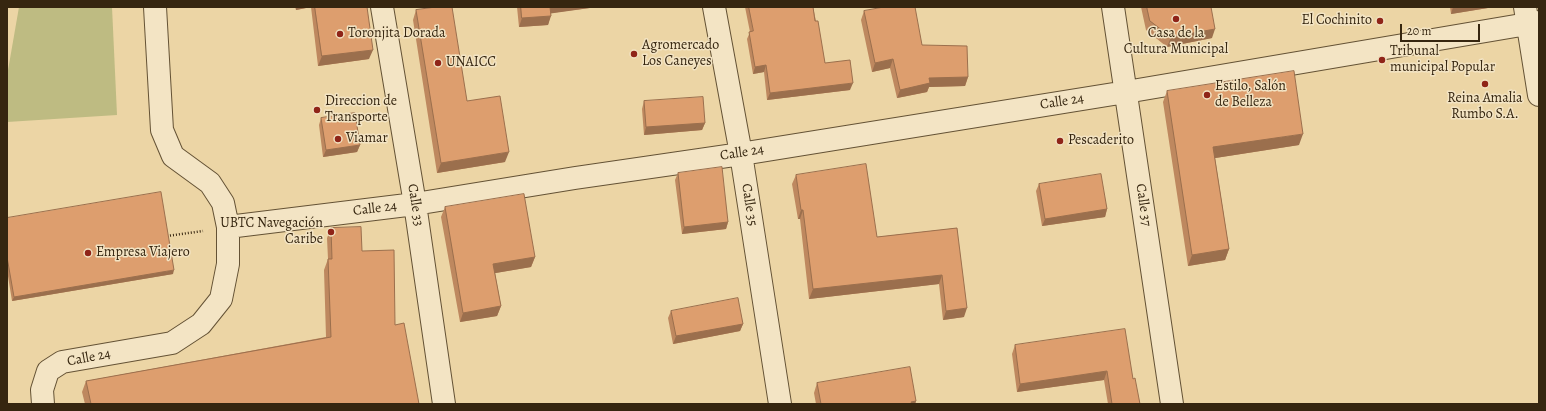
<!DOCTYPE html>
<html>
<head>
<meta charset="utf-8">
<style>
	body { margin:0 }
	#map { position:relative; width:1546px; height:411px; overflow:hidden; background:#ecd5a5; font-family:Alegreya,serif }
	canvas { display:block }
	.frame { position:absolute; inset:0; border:8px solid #362610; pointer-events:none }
	.scale { position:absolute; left:1400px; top:24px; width:80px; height:18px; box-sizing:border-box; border:2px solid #362610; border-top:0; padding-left:5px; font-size:12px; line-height:14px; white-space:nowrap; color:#362610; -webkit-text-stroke:3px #f3e4c4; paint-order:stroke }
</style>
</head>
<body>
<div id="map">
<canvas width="1546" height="411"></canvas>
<div class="frame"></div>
<div class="scale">20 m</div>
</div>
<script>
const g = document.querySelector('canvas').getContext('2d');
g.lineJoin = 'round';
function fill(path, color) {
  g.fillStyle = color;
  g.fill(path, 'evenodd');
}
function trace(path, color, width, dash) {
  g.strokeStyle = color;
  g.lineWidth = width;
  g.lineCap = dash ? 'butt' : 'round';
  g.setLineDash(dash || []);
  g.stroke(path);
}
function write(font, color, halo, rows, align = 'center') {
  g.font = font + ' Alegreya,serif';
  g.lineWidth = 3;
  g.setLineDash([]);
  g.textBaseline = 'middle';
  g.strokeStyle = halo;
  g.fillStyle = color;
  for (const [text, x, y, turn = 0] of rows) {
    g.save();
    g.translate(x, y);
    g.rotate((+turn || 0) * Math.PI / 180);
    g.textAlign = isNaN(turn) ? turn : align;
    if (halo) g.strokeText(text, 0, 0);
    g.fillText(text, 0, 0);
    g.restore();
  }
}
const green = new Path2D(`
	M 19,7 L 112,7 L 117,115 L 7,122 L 7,76 Z`);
const path = new Path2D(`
	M 167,236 L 203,231`);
const minor = new Path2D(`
	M 382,7 L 415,204 L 444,404
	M 714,7 L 741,154 L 780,404
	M 1113,7 L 1172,404
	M 1525,7 L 1539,95
	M 228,227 L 415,204 L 575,178 L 741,154 L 1126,92 L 1539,22
	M 43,404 L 42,390 L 48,371 L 62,362 L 172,343 L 201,324 L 221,299 L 228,264 L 228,227 L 223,203 L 210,183 L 173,156 L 162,130 L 155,7`);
const wall = new Path2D(`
	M 295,7 L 367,7 L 369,59 L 318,66 L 311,7 L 296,10 Z
	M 517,7 L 597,7 L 551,13 L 548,25 L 519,27 Z
	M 745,7 L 813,7 L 825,63 L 850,90 L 767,100 L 764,72 L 753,74 L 747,39 L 750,32 Z
	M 1141,7 L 1211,7 L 1212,38 L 1167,47 L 1146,30 Z
	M 1450,7 L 1494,7 L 1451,14 Z
	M 416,10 L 467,101 L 505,162 L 437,173 L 413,20 Z
	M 864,11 L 922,45 L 968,77 L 965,86 L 929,87 L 927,92 L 897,98 L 890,68 L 872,72 L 861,20 Z
	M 1167,91 L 1299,145 L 1215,158 L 1229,249 L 1225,260 L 1188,266 L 1163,102 Z
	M 644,101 L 705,123 L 702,130 L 644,135 L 642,109 Z
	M 321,118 L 360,145 L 357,152 L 323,157 L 319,125 Z
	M 678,173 L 728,222 L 726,229 L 682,234 L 675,180 Z
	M 796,175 L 877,237 L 957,228 L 964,317 L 943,320 L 939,284 L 809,299 L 800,219 L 798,219 L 792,184 Z
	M 1039,184 L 1107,209 L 1105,217 L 1042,226 L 1036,191 Z
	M 445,207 L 535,257 L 531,267 L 495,273 L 501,306 L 497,316 L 460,322 L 441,217 Z
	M 7,218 L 173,274 L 12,301 L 7,270 Z
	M 331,228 L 362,251 L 395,325 L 419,404 L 85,404 L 82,392 L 86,381 L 326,337 L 324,270 L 328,259 L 327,238 Z
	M 671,311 L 743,324 L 740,331 L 673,344 L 668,318 Z
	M 1015,345 L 1133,379 L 1140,404 L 1108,404 L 1104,380 L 1017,392 L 1012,354 Z
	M 817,383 L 916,401 L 915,404 L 816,404 L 814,393 Z`);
const shadedWall = new Path2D(`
	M 296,7 L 311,7 L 296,10 Z
	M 549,7 L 597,7 L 547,14 Z
	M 1453,7 L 1494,7 L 1451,14 Z
	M 551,16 L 548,25 L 519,27 L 522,18 Z
	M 1215,29 L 1212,38 L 1167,47 L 1171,37 Z
	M 373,50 L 369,59 L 318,66 L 322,56 Z
	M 893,59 L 890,68 L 872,72 L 875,63 Z
	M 766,65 L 764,72 L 753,74 L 755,67 Z
	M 968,77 L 965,86 L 929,87 L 927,92 L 897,98 L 900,90 L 929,78 Z
	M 853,83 L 850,90 L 767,100 L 770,93 Z
	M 705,123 L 702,130 L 644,135 L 646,127 Z
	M 1303,134 L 1299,145 L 1209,159 L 1213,147 Z
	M 360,145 L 357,152 L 323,157 L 326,150 Z
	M 509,152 L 505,162 L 437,173 L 441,163 Z
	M 1107,209 L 1105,217 L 1042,226 L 1045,219 Z
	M 801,210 L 803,210 L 800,219 L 798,219 Z
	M 728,222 L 726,229 L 682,234 L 684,227 Z
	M 1229,249 L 1225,260 L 1188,266 L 1192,255 Z
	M 535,257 L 531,267 L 490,274 L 493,264 Z
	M 174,270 L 173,274 L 12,301 L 14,297 Z
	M 942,275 L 939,284 L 809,299 L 813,289 Z
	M 501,306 L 497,316 L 460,322 L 463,313 Z
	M 967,308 L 964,317 L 943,320 L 946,311 Z
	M 743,324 L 740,331 L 673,344 L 676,336 Z
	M 1107,371 L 1104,380 L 1017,392 L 1020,384 Z
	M 916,401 L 915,404 L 911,404 L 911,402 Z`);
const building = new Path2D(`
	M 315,7 L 367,7 L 373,50 L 322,56 Z
	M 436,7 L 452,7 L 467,101 L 500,96 L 509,152 L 441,163 L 416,10 Z
	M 521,7 L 550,7 L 551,16 L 522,18 Z
	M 749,7 L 813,7 L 815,21 L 818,21 L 825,63 L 850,60 L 853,83 L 770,93 L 766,65 L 755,67 L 749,32 L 753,31 Z
	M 884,7 L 915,7 L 922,45 L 967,46 L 968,77 L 929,78 L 930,83 L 900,90 L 893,59 L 875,63 L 864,11 Z
	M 1147,7 L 1211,7 L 1215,29 L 1171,37 L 1150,21 Z
	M 1294,71 L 1303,134 L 1213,147 L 1229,249 L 1192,255 L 1167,91 Z
	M 703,97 L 705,123 L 646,127 L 644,101 Z
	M 355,113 L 360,145 L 326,150 L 321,118 Z
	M 866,164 L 877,237 L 957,228 L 967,308 L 946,311 L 942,275 L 813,289 L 803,210 L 801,210 L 796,175 Z
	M 722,167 L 728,222 L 684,227 L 678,173 Z
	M 1101,174 L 1107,209 L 1045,219 L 1039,184 Z
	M 161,192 L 174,270 L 14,297 L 7,257 L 7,218 Z
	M 524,194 L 535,257 L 493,264 L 501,306 L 463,313 L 445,207 Z
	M 361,227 L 362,251 L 394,250 L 395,325 L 404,323 L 419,404 L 91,404 L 86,381 L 331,337 L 328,259 L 332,259 L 331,228 Z
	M 738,298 L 743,324 L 676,336 L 671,311 Z
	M 1125,329 L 1133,379 L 1135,378 L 1140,404 L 1112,404 L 1107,371 L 1020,384 L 1015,345 Z
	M 910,367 L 916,401 L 911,402 L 912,404 L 821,404 L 817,383 Z`);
const markers = [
	[1176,19,4,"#8f2418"],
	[1380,21,4,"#8f2418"],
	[340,34,4,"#8f2418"],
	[634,54,4,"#8f2418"],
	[1382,60,4,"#8f2418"],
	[438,63,4,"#8f2418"],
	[1485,84,4,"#8f2418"],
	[1207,95,4,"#8f2418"],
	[317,110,4,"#8f2418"],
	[338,139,4,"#8f2418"],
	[1060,141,4,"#8f2418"],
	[331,232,4,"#8f2418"],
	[88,253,4,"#8f2418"]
];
const poiNames = [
	["El Cochinito",1372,21,"right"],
	["Toronjita Dorada",348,34],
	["Casa de la",1176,34,"center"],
	["Cultura Municipal",1176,50,"center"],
	["Agromercado",642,46],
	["Los Caneyes",642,62],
	["Tribunal",1390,52],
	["municipal Popular",1390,68],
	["UNAICC",446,63],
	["Estilo, Salón",1215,87],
	["de Belleza",1215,103],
	["Reina Amalia",1485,99,"center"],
	["Rumbo S.A.",1485,115,"center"],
	["Direccion de",325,102],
	["Transporte",325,118],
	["Viamar",346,139],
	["Pescaderito",1068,141],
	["UBTC Navegación",323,224,"right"],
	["Caribe",323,240,"right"],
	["Empresa Viajero",96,253]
];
const streetNames = [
	["Calle 24",1062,102,-9],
	["Calle 24",742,153,-9],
	["Calle 33",415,205,81],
	["Calle 35",749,205,81],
	["Calle 37",1143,205,82],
	["Calle 24",375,209,-7],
	["Calle 24",89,358,-11]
];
fill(green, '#bebb82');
trace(minor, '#645235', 24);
trace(path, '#362610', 2.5, [1, 2]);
trace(minor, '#f3e4c4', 22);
fill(wall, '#be885f');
fill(shadedWall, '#9b6f4d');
fill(building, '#dd9e6e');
trace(building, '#9b6f4d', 1);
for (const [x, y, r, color] of markers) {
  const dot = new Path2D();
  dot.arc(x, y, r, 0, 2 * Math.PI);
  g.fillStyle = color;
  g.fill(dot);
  trace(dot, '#f3e4c4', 1.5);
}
write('14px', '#362610', '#f3e4c4', poiNames, 'left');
write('14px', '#362610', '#f3e4c4', streetNames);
</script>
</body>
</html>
